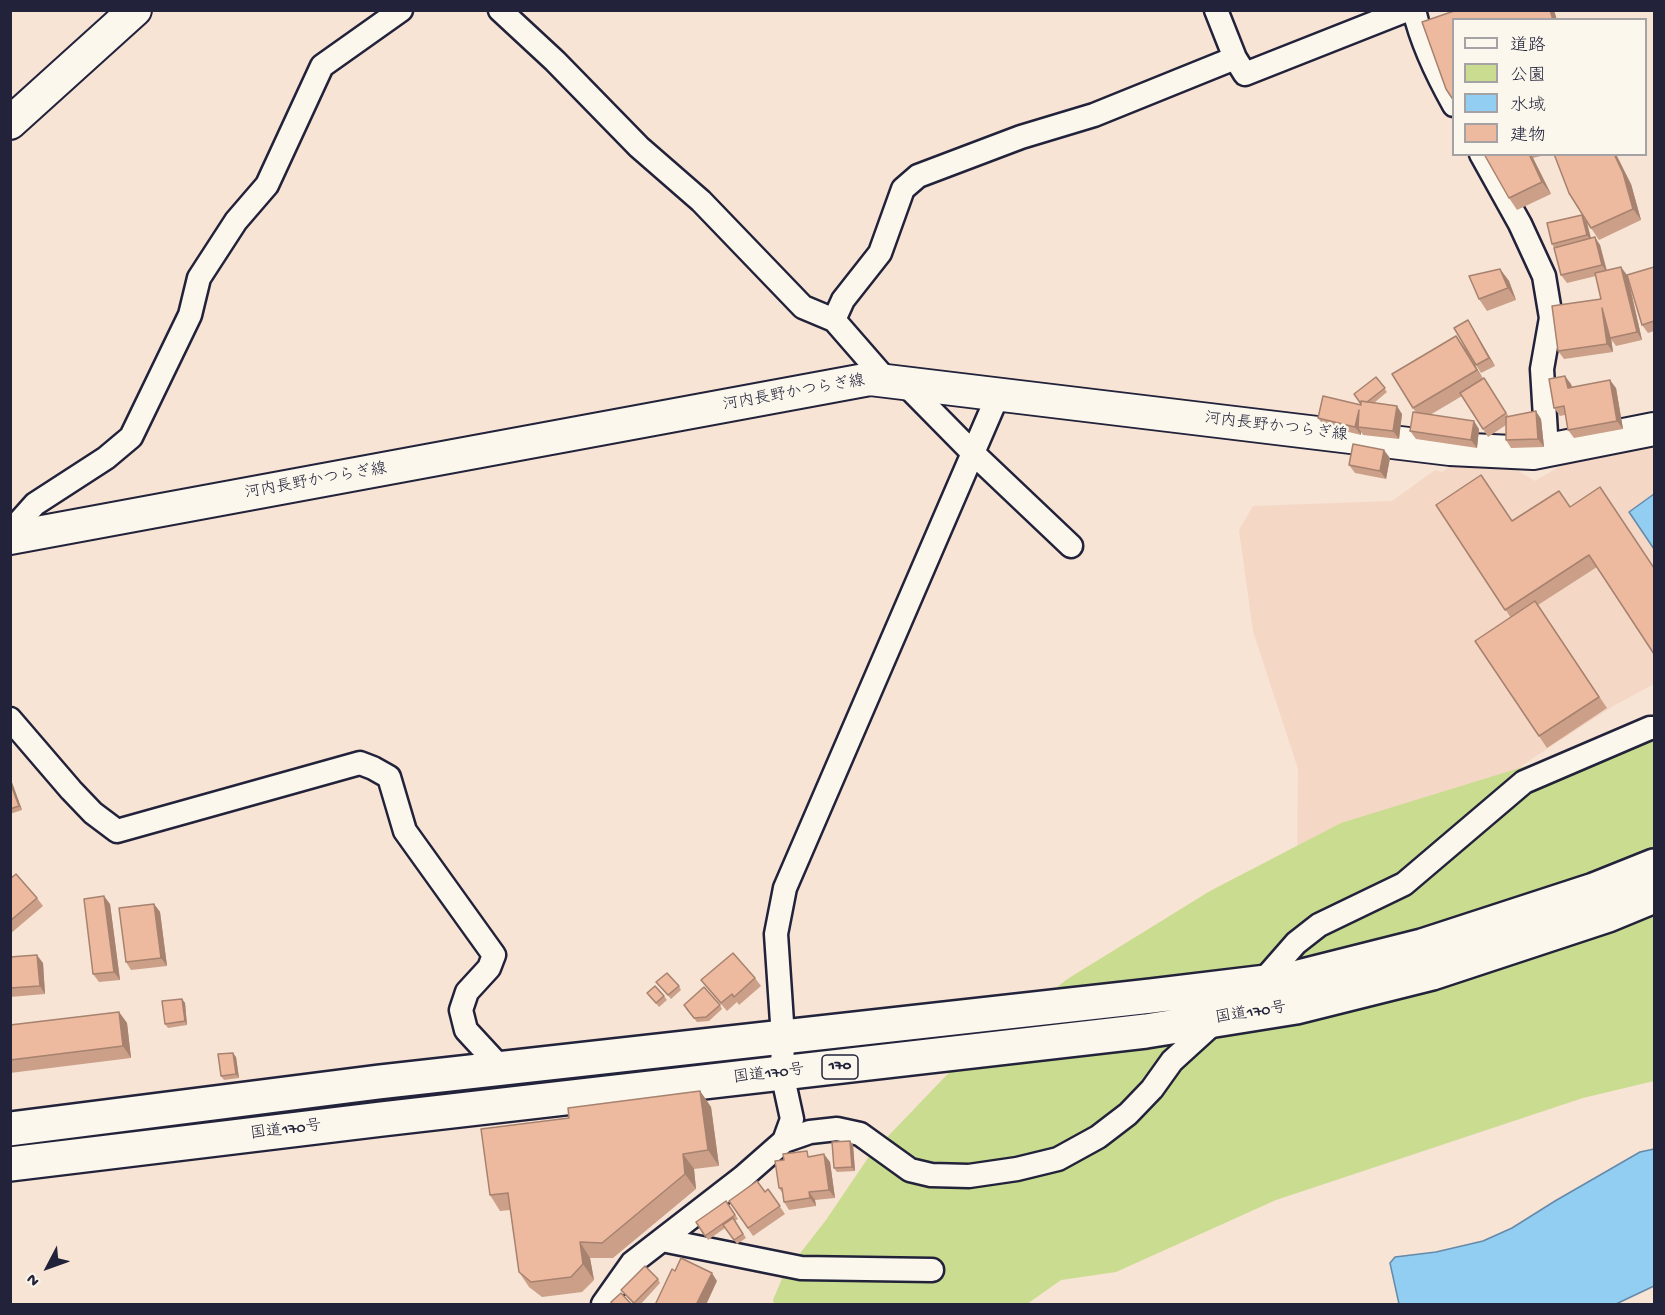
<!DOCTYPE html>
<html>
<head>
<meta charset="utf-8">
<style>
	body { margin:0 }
	#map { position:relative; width:1665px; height:1315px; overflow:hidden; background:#f7e4d5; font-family:"Gochi Hand","Klee One",sans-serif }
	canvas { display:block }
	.frame { position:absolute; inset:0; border:12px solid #22223b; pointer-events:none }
	.legend { position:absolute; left:1452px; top:18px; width:195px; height:138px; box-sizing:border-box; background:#fbf7ec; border:2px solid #a4a2a5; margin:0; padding:8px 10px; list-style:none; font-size:18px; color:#22223b }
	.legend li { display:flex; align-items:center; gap:12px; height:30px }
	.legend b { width:30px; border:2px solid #a4a2a5 }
	.north { position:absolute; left:18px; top:1237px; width:60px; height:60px; -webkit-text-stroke:4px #fbf7ec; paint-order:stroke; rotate:229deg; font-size:16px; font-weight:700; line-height:24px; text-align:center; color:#22223b }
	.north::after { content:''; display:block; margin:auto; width:21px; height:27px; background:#22223b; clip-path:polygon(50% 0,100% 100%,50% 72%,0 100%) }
</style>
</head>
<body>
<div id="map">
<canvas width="1665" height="1315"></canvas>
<div class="frame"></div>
<ul class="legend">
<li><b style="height:8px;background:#fbf7ec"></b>道路</li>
<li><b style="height:16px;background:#cadc90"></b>公園</li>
<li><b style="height:16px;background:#92cdf2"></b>水域</li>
<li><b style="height:16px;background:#edb99f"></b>建物</li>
</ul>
<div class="north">N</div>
</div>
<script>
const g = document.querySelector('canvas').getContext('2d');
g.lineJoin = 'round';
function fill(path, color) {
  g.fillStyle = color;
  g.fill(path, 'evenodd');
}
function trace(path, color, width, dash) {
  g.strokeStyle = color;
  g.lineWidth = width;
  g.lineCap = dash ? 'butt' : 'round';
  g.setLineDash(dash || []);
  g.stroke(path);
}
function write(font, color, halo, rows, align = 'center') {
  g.font = font + ' "Gochi Hand","Klee One",sans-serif';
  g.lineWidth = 5;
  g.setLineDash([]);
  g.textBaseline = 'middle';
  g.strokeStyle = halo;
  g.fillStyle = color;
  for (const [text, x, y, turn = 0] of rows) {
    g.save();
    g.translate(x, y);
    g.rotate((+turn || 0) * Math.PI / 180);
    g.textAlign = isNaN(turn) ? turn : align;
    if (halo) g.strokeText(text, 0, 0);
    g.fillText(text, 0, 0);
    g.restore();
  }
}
const built = new Path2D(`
	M 1654,446 L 1654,684 L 1615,705 L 1539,754 L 1469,803 L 1297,867 L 1298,769 L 1253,631 L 1239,530 L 1253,506 L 1392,501 L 1435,470 L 1442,472 L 1451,466 L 1517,470 L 1535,481 L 1562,465 Z`);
const green = new Path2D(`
	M 1654,717 L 1654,1081 L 1583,1098 L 1276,1200 L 1116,1272 L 1061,1280 L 1027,1304 L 774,1304 L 773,1300 L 784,1274 L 826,1220 L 870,1155 L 964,1057 L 1069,978 L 1210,891 L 1341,823 L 1552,758 Z`);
const water = new Path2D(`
	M 1654,494 L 1654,549 L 1629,512 Z
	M 1654,1149 L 1654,1286 L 1616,1304 L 1399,1304 L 1390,1263 L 1395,1257 L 1436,1252 L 1483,1241 L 1512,1228 L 1555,1201 L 1640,1152 Z`);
const street = new Path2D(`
	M 500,10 L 555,61 L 639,147 L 701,201 L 803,307 L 834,320 L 888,382
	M 1216,10 L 1235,58 L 1245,74 L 1407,10
	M 1414,10 C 1422,44 1437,75 1454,105
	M 1481,154 L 1520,224 L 1544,276 L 1551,318 L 1542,369 L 1547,450
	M 834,320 L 843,300 L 880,253 L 903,189 L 918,176 L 1021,137 L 1094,115 L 1235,58
	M 905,384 L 973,453 L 1071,546
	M 10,532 L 35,504 L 106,458 L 131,437 L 190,315 L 199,278 L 236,221 L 267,185 L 322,66 L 401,10
	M 10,719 L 71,790 L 93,813 L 117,831 L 360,763 L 373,768 L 389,777 L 405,831 L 494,955 L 489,968 L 467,992 L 461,1010 L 466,1030 L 502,1069
	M 1261,983 L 1296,943 L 1319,925 L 1404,884 L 1524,782 L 1650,728 L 1654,728
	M 784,1141 L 810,1132 L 837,1129 L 860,1134 L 910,1170 L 931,1175 L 969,1176 L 1017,1169 L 1058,1159 L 1098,1137 L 1128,1114 L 1152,1089 L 1172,1061 L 1217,1020
	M 662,1240 L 801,1268 L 932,1270
	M 603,1304 L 632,1263 L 743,1177 L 784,1141 L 792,1119 L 782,1073 L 783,1037 L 776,934 L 785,888 L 998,395`);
const secondary = new Path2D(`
	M 10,123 L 135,10
	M 10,538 L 870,379 L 1450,449 L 1533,453 L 1654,429`);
const highway = new Path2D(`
	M 10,1129 L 379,1082 L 1151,996 L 1291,979 L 1422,946 L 1594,890 L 1654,866
	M 10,1164 L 382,1119 L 1146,1031 L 1296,1007 L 1432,973 L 1608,915 L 1654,896`);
const wall = new Path2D(`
	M 1484,154 L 1549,154 L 1533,158 L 1551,194 L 1517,210 L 1509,198 Z
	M 1631,184 L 1641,220 L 1599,240 L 1591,228 Z
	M 1582,215 L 1587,223 L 1591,238 L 1600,245 L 1607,270 L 1627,275 L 1654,267 L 1654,331 L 1648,333 L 1642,325 L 1629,281 L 1642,340 L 1616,346 L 1611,339 L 1613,352 L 1564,359 L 1558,351 L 1601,299 L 1596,276 L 1567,283 L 1561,275 L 1554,248 L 1552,244 Z
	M 1500,269 L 1509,281 L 1516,300 L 1487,311 L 1479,299 Z
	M 1468,320 L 1473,328 L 1495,366 L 1481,373 L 1476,365 Z
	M 1465,348 L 1483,379 L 1489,386 L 1509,417 L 1541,419 L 1544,447 L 1511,448 L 1506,440 L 1506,425 L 1488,437 L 1462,396 L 1430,415 L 1479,429 L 1477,448 L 1416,439 L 1410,431 L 1416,413 L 1413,408 Z
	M 1376,377 L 1387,392 L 1374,403 L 1402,414 L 1399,439 L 1363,435 L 1361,432 L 1361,435 L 1324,426 L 1318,418 L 1361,405 Z
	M 1571,384 L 1572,387 L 1616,388 L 1623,429 L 1574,438 L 1568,430 L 1565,415 L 1560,416 L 1554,408 Z
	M 1390,458 L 1386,479 L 1355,473 L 1349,465 Z
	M 1559,491 L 1597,567 L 1538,605 L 1607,708 L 1547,748 L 1475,641 L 1511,618 L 1436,505 L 1513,521 Z
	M 10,777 L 22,810 L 10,814 Z
	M 10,879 L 37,898 L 43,906 L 10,934 Z
	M 110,904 L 120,980 L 99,982 L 93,974 Z
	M 154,904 L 160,912 L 167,966 L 131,970 L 126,962 Z
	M 10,957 L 43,963 L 45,994 L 10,997 Z
	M 755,978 L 761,986 L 739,1005 L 737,1002 L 727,1011 L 707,988 L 701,980 Z
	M 656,982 L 679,986 L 681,990 L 671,999 Z
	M 647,993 L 664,996 L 667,1000 L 659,1007 Z
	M 182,999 L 185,1003 L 187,1025 L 168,1028 L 165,1024 Z
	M 720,1005 L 722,1009 L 709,1021 L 697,1022 L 686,1009 Z
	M 119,1012 L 127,1023 L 131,1058 L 10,1073 L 10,1025 Z
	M 236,1057 L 239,1078 L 224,1080 L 221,1076 Z
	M 700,1091 L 711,1107 L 719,1166 L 694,1169 L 696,1189 L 613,1258 L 590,1258 L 594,1280 L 582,1292 L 542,1297 L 529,1287 L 519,1272 L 510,1210 L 500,1211 L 490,1195 L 569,1118 Z
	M 850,1141 L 853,1145 L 855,1171 L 837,1172 L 834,1168 Z
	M 811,1156 L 830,1162 L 835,1198 L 815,1200 L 816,1206 L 789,1210 L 784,1202 L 783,1194 L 779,1188 L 784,1160 Z
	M 768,1189 L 785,1214 L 753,1236 L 729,1201 L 765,1192 Z
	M 726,1201 L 738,1219 L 735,1221 L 746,1238 L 737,1244 L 725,1228 L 708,1240 L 696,1222 Z
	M 658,1279 L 660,1283 L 640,1305 L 634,1305 L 621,1290 Z`);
const shadedWall = new Path2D(`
	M 1550,10 L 1554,10 L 1557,20 L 1553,20 Z
	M 1529,154 L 1530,154 L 1533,158 L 1551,194 L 1542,182 Z
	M 1614,154 L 1616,154 L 1631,184 L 1641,220 L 1633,209 Z
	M 1582,215 L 1587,223 L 1592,243 L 1587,235 Z
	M 1595,237 L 1600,245 L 1607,273 L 1602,265 Z
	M 1621,267 L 1627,275 L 1642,340 L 1637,332 Z
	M 1500,269 L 1509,281 L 1516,300 L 1508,288 Z
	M 1602,308 L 1608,316 L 1613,352 L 1607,344 Z
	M 1468,320 L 1473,328 L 1495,366 L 1489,358 Z
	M 1456,336 L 1465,348 L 1485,382 L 1477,370 Z
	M 1565,376 L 1571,384 L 1574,396 L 1568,388 Z
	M 1610,380 L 1616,388 L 1623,429 L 1617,421 Z
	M 1397,406 L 1402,414 L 1399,439 L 1393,431 Z
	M 1359,410 L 1358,427 L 1361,432 L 1361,435 L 1355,427 Z
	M 1536,411 L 1541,419 L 1544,447 L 1538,439 Z
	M 1474,421 L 1479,429 L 1477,448 L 1471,440 Z
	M 1384,450 L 1390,458 L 1386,479 L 1380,471 Z
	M 10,777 L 22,810 L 19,806 L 10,782 Z
	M 104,896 L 110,904 L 120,980 L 114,972 Z
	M 154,904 L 160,912 L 167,966 L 161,958 Z
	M 37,955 L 43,963 L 45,994 L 40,986 Z
	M 182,999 L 185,1003 L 187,1025 L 185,1021 Z
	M 119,1012 L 127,1023 L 131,1058 L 123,1046 Z
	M 233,1053 L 236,1057 L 239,1078 L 236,1074 Z
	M 700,1091 L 711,1107 L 719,1166 L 708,1150 Z
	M 850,1141 L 853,1145 L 855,1171 L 852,1167 Z
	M 683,1154 L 694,1169 L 696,1189 L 685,1174 Z
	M 824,1154 L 830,1162 L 835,1198 L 829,1190 Z
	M 809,1192 L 815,1200 L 816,1206 L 810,1198 Z
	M 580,1242 L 590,1258 L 594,1280 L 583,1264 Z
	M 712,1273 L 717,1281 L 706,1305 L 696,1305 Z`);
const building = new Path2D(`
	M 1457,10 L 1550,10 L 1553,20 L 1454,20 L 1454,101 L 1446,89 L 1422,22 Z
	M 1484,154 L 1529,154 L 1542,182 L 1509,198 Z
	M 1554,154 L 1614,154 L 1623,173 L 1633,209 L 1591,228 L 1569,193 Z
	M 1582,215 L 1587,235 L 1552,244 L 1547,223 Z
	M 1595,237 L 1602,265 L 1561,275 L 1554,248 Z
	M 1621,267 L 1637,332 L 1610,338 L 1602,308 L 1607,344 L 1558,351 L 1552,306 L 1601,299 L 1595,273 Z
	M 1654,267 L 1654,321 L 1642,325 L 1627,275 Z
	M 1500,269 L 1508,288 L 1479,299 L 1469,276 Z
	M 1468,320 L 1489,358 L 1476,365 L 1454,328 Z
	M 1456,336 L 1477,370 L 1413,408 L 1392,374 Z
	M 1565,376 L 1568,388 L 1610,380 L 1617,421 L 1568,430 L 1564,406 L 1554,408 L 1549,379 Z
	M 1376,377 L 1385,388 L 1367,402 L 1361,401 L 1361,404 L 1354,394 Z
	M 1484,378 L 1506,413 L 1483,429 L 1460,393 Z
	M 1323,396 L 1361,405 L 1361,401 L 1397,406 L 1393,431 L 1358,427 L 1359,410 L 1355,427 L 1318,418 Z
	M 1536,411 L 1538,439 L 1506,440 L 1506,417 Z
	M 1413,412 L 1474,421 L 1471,440 L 1410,431 Z
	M 1353,444 L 1384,450 L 1380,471 L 1349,465 Z
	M 1481,475 L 1512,521 L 1559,491 L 1570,507 L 1600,487 L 1654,568 L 1654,654 L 1589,555 L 1505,610 L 1436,505 Z
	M 1535,601 L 1599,697 L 1539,736 L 1475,641 Z
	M 10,782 L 19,806 L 10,809 Z
	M 16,874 L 37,898 L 10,921 L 10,879 Z
	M 104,896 L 114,972 L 93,974 L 84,899 Z
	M 154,904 L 161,958 L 126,962 L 119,908 Z
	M 733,953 L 755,978 L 734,997 L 732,994 L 721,1003 L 701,980 Z
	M 37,955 L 40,986 L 10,988 L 10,957 Z
	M 667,973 L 679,986 L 668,995 L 656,982 Z
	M 655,986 L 664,996 L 656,1003 L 647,993 Z
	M 704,987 L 720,1005 L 706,1017 L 694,1018 L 684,1005 Z
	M 182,999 L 185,1021 L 165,1024 L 162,1001 Z
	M 119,1012 L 123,1046 L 10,1060 L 10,1025 Z
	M 233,1053 L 236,1074 L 221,1076 L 218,1054 Z
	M 700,1091 L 708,1150 L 683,1154 L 685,1174 L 602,1243 L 580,1242 L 583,1264 L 571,1277 L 531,1282 L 519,1272 L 508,1193 L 490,1195 L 481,1129 L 569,1118 L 568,1108 Z
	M 850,1141 L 852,1167 L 834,1168 L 832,1142 Z
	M 807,1151 L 808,1157 L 824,1154 L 829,1190 L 809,1192 L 810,1198 L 784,1202 L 782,1188 L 779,1188 L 775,1161 L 784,1160 L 783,1154 Z
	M 757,1181 L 765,1192 L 768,1189 L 780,1206 L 748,1228 L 729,1201 Z
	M 726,1201 L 735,1215 L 705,1236 L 696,1222 Z
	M 733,1218 L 743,1234 L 734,1240 L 723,1225 Z
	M 681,1258 L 712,1273 L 696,1305 L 655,1305 L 672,1269 L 675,1271 Z
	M 645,1266 L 658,1279 L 634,1303 L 621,1290 Z
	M 621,1293 L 632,1305 L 613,1305 L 611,1302 Z`);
const shields = [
	[840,1067,36]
];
const shieldNames = [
	["170",840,1067]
];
const streetNames = [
	["河内長野かつらぎ線",794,394,-10],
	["河内長野かつらぎ線",1276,428,7],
	["河内長野かつらぎ線",316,482,-10],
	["国道170号",1251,1014,-9],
	["国道170号",769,1075,-7],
	["国道170号",286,1131,-7]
];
fill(built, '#f4d7c5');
fill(green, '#cadc90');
fill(water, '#92cdf2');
trace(water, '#6589a9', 1.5);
trace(street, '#22223b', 27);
trace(secondary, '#22223b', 36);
trace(highway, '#22223b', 38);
trace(street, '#fbf7ec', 22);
trace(secondary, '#fbf7ec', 32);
trace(highway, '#fbf7ec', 33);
fill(wall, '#cc9f89');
fill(shadedWall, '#a6826f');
fill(building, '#edb99f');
trace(building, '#a6826f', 1.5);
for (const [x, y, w] of shields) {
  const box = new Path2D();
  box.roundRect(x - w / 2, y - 12, w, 24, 4.5);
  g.fillStyle = '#fbf7ec';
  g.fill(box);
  trace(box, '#22223b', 1.5);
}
write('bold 15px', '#22223b', null, shieldNames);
write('16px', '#22223b', '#fbf7ec', streetNames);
</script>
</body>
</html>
